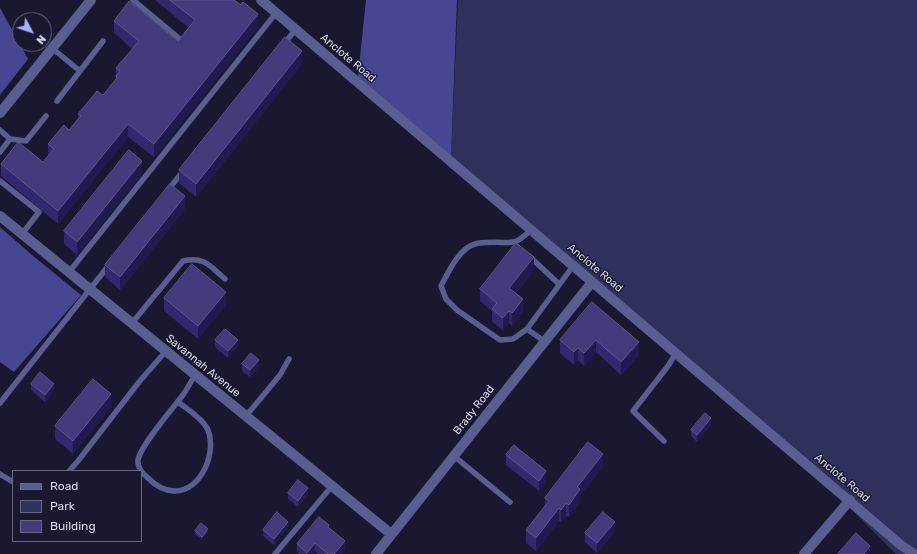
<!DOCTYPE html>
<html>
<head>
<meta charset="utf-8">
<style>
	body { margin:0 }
	#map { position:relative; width:917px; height:554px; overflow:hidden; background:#181930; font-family:Rubik,sans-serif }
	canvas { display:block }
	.legend { position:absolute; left:12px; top:470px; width:130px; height:72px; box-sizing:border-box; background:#181930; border:1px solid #65677b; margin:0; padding:5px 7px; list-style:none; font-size:12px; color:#d9dbec }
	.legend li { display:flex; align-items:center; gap:8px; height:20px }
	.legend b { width:20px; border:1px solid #65677b }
	.north { position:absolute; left:12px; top:12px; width:40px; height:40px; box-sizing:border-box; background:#181930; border:1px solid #65677b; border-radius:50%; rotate:130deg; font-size:11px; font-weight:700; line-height:16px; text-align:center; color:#d9dbec }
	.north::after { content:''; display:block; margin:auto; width:14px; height:18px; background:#aaaffb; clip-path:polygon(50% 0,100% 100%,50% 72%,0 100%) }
</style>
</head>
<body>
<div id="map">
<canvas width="917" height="554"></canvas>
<ul class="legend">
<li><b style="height:5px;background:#5b5d91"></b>Road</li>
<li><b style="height:11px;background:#2f305c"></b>Park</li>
<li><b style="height:11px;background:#433c7c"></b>Building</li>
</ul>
<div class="north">N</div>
</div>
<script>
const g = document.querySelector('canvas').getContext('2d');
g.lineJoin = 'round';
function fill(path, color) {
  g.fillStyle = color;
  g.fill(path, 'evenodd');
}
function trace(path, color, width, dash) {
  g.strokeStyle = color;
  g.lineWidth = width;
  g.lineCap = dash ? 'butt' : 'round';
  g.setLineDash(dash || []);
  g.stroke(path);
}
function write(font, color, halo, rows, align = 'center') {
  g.font = font + ' Rubik,sans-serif';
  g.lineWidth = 3;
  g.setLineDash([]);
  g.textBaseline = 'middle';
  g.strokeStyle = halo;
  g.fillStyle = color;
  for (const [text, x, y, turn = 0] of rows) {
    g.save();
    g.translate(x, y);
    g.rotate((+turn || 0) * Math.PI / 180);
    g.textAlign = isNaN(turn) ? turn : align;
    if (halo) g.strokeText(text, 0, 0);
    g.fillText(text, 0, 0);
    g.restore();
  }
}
const green = new Path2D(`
	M 458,0 L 917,0 L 917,550 L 904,541 L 451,156 Z
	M 851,507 L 906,554 L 896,554 L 850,508 Z`);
const forest = new Path2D(`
	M 366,0 L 457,0 L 451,156 L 358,76 Z
	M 0,8 L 28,59 L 0,95 Z
	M 0,227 L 32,255 L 81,295 L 14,372 L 0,362 Z`);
const service = new Path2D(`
	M 133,0 L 180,39
	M 283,45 L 296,29
	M 52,48 L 80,71 L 57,101
	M 80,71 L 103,41
	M 0,130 L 10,139 L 0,152
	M 10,139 L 26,141 L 46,116
	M 0,181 L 39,212 L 22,234
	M 168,190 L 184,170
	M 531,230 C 526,234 520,241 513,242 C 501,244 488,240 475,244 C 459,248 448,273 441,286 L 446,299 L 457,310 L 500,340 L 513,339 L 527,329 L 573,266
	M 529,256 L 559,284
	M 69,272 L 276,13
	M 132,323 L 183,261 C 204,256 210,266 225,279
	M 527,329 L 544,341
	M 178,402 C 187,409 201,417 207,428 C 218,450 202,492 174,491 C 164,491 155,485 148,478 C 143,474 137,467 138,460 C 140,446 173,408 183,395 C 187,389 191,382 195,375
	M 0,403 L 109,265
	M 246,416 L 280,375 L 289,359
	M 664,441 L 633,411 L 668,366 L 676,353
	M 454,456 L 510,502
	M 69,471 L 78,461 L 139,382 L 166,351
	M 0,474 L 13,482
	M 275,554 L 332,486`);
const minor = new Path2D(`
	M 0,216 L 391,534
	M 376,554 L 592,282
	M 804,554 L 850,500`);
const tertiary = new Path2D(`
	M 261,0 L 901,545 L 914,554
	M 0,113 L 91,0`);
const wall = new Path2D(`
	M 155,0 L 234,0 L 258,27 L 154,157 L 128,137 L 58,224 L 1,176 L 1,164 L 43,162 L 48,156 L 48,144 L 69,130 L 78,118 L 78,114 L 103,95 L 116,80 L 116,68 L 132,49 L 114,33 L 114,21 L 178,41 L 189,28 Z
	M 302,64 L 196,197 L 179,183 L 179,170 Z
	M 142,174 L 77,255 L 64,244 L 64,231 Z
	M 185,209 L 120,290 L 105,277 L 105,265 Z
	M 534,270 L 516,293 L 523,312 L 512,326 L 509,323 L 503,330 L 492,322 L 492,311 L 480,301 L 480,289 Z
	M 164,298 L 226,305 L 198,339 L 164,311 Z
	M 592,302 L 639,355 L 621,375 L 596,352 L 584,366 L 578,360 L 574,365 L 560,353 L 560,340 Z
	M 215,340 L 238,346 L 228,358 L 215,347 Z
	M 242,364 L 259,366 L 250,377 L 242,371 Z
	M 31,384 L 54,390 L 45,402 L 31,390 Z
	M 111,407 L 73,454 L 55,439 L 55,426 Z
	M 711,425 L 697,442 L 691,436 L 691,430 Z
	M 506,455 L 546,481 L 539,491 L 506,465 Z
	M 603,467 L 580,496 L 580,502 L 569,517 L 566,516 L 561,522 L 559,521 L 536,551 L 526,543 L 526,530 L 545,506 L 545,498 Z
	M 288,493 L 308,495 L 298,507 L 288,499 Z
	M 288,528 L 274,545 L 263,536 L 263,530 Z
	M 329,528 L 345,549 L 341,554 L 318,554 L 315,551 L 313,554 L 299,554 L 297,552 L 297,544 Z
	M 195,531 L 208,532 L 202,540 L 195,534 Z
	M 615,532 L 597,553 L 585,542 L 585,533 Z`);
const shadedWall = new Path2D(`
	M 258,14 L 258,27 L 154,157 L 154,144 Z
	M 302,51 L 302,64 L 196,197 L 196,184 Z
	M 128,124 L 128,137 L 58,224 L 58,211 Z
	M 142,161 L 142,174 L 77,255 L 77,242 Z
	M 185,196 L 185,209 L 120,290 L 120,277 Z
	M 534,257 L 534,270 L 509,301 L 509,288 Z
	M 226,292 L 226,305 L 198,339 L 198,326 Z
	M 523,299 L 523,312 L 512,326 L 512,313 Z
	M 509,311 L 509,323 L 503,330 L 503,318 Z
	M 238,340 L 238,346 L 228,358 L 228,351 Z
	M 596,340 L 596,352 L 584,366 L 584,353 Z
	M 639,342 L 639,355 L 621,375 L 621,362 Z
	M 578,348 L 578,360 L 574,365 L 574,352 Z
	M 259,360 L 259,366 L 250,377 L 250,370 Z
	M 54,384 L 54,390 L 45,402 L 45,395 Z
	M 111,394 L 111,407 L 73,454 L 73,441 Z
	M 711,418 L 711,425 L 697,442 L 697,435 Z
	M 603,454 L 603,467 L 580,496 L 580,502 L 569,517 L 569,505 L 577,487 Z
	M 546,471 L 546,481 L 539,491 L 539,481 Z
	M 308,488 L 308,495 L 298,507 L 298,501 Z
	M 566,503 L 566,516 L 561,522 L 561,510 Z
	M 559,508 L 559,521 L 536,551 L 536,538 Z
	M 288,522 L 288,528 L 274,545 L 274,539 Z
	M 615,522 L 615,532 L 597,553 L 597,543 Z
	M 208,529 L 208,532 L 202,540 L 202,537 Z
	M 345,541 L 345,549 L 341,554 L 334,554 Z
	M 315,543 L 315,551 L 313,554 L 307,554 L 307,553 Z
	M 870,546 L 870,554 L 864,554 Z`);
const building = new Path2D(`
	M 170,0 L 234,0 L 241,5 L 243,2 L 258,14 L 154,144 L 128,124 L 58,211 L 1,164 L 18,142 L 43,162 L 54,149 L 48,144 L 64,125 L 69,130 L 81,116 L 78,114 L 97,91 L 103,95 L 117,78 L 116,76 L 120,71 L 116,68 L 139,41 L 114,21 L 129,1 L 178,41 L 195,20 Z
	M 285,37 L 302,51 L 196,184 L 179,170 Z
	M 129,150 L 142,161 L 77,242 L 64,231 Z
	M 170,184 L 185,196 L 120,277 L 105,265 Z
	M 516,243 L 534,257 L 509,288 L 523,299 L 512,313 L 509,311 L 503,318 L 492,309 L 497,303 L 480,289 Z
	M 192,264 L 226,292 L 198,326 L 164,298 Z
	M 592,302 L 639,342 L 621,362 L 596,340 L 584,353 L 578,348 L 574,352 L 560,340 Z
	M 225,329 L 238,340 L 228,351 L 215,340 Z
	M 251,353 L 259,360 L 250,370 L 242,364 Z
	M 40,372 L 54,384 L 45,395 L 31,384 Z
	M 93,379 L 111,394 L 73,441 L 55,426 Z
	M 705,413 L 711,418 L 697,435 L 691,430 Z
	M 588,442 L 603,454 L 577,487 L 580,489 L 569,505 L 566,503 L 561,510 L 559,508 L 536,538 L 526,530 L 549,501 L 545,498 Z
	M 514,445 L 546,471 L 539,481 L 506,455 Z
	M 298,480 L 308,488 L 298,501 L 288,493 Z
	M 277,512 L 288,522 L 274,539 L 263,530 Z
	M 603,512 L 615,522 L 597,543 L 585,533 Z
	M 319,517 L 329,525 L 328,527 L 345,541 L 334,554 L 328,554 L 315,543 L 307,553 L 297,544 Z
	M 201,523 L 208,529 L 202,537 L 195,531 Z
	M 856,533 L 870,546 L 864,554 L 838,554 Z`);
const streetNames = [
	["Anclote Road",348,58,40],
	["Anclote Road",595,268,40],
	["Savannah Avenue",203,366,39],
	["Brady Road",474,410,-52],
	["Anclote Road",842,478,40]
];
fill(green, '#2f305c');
fill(forest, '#474693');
trace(service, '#5b5d91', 5.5);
trace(minor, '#5b5d91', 10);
trace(tertiary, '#5b5d91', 10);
fill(wall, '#31296e');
fill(shadedWall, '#1f1b50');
fill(building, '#433c7c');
trace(building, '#5a558e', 1);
write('11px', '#d9dbec', '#181930', streetNames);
</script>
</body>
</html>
